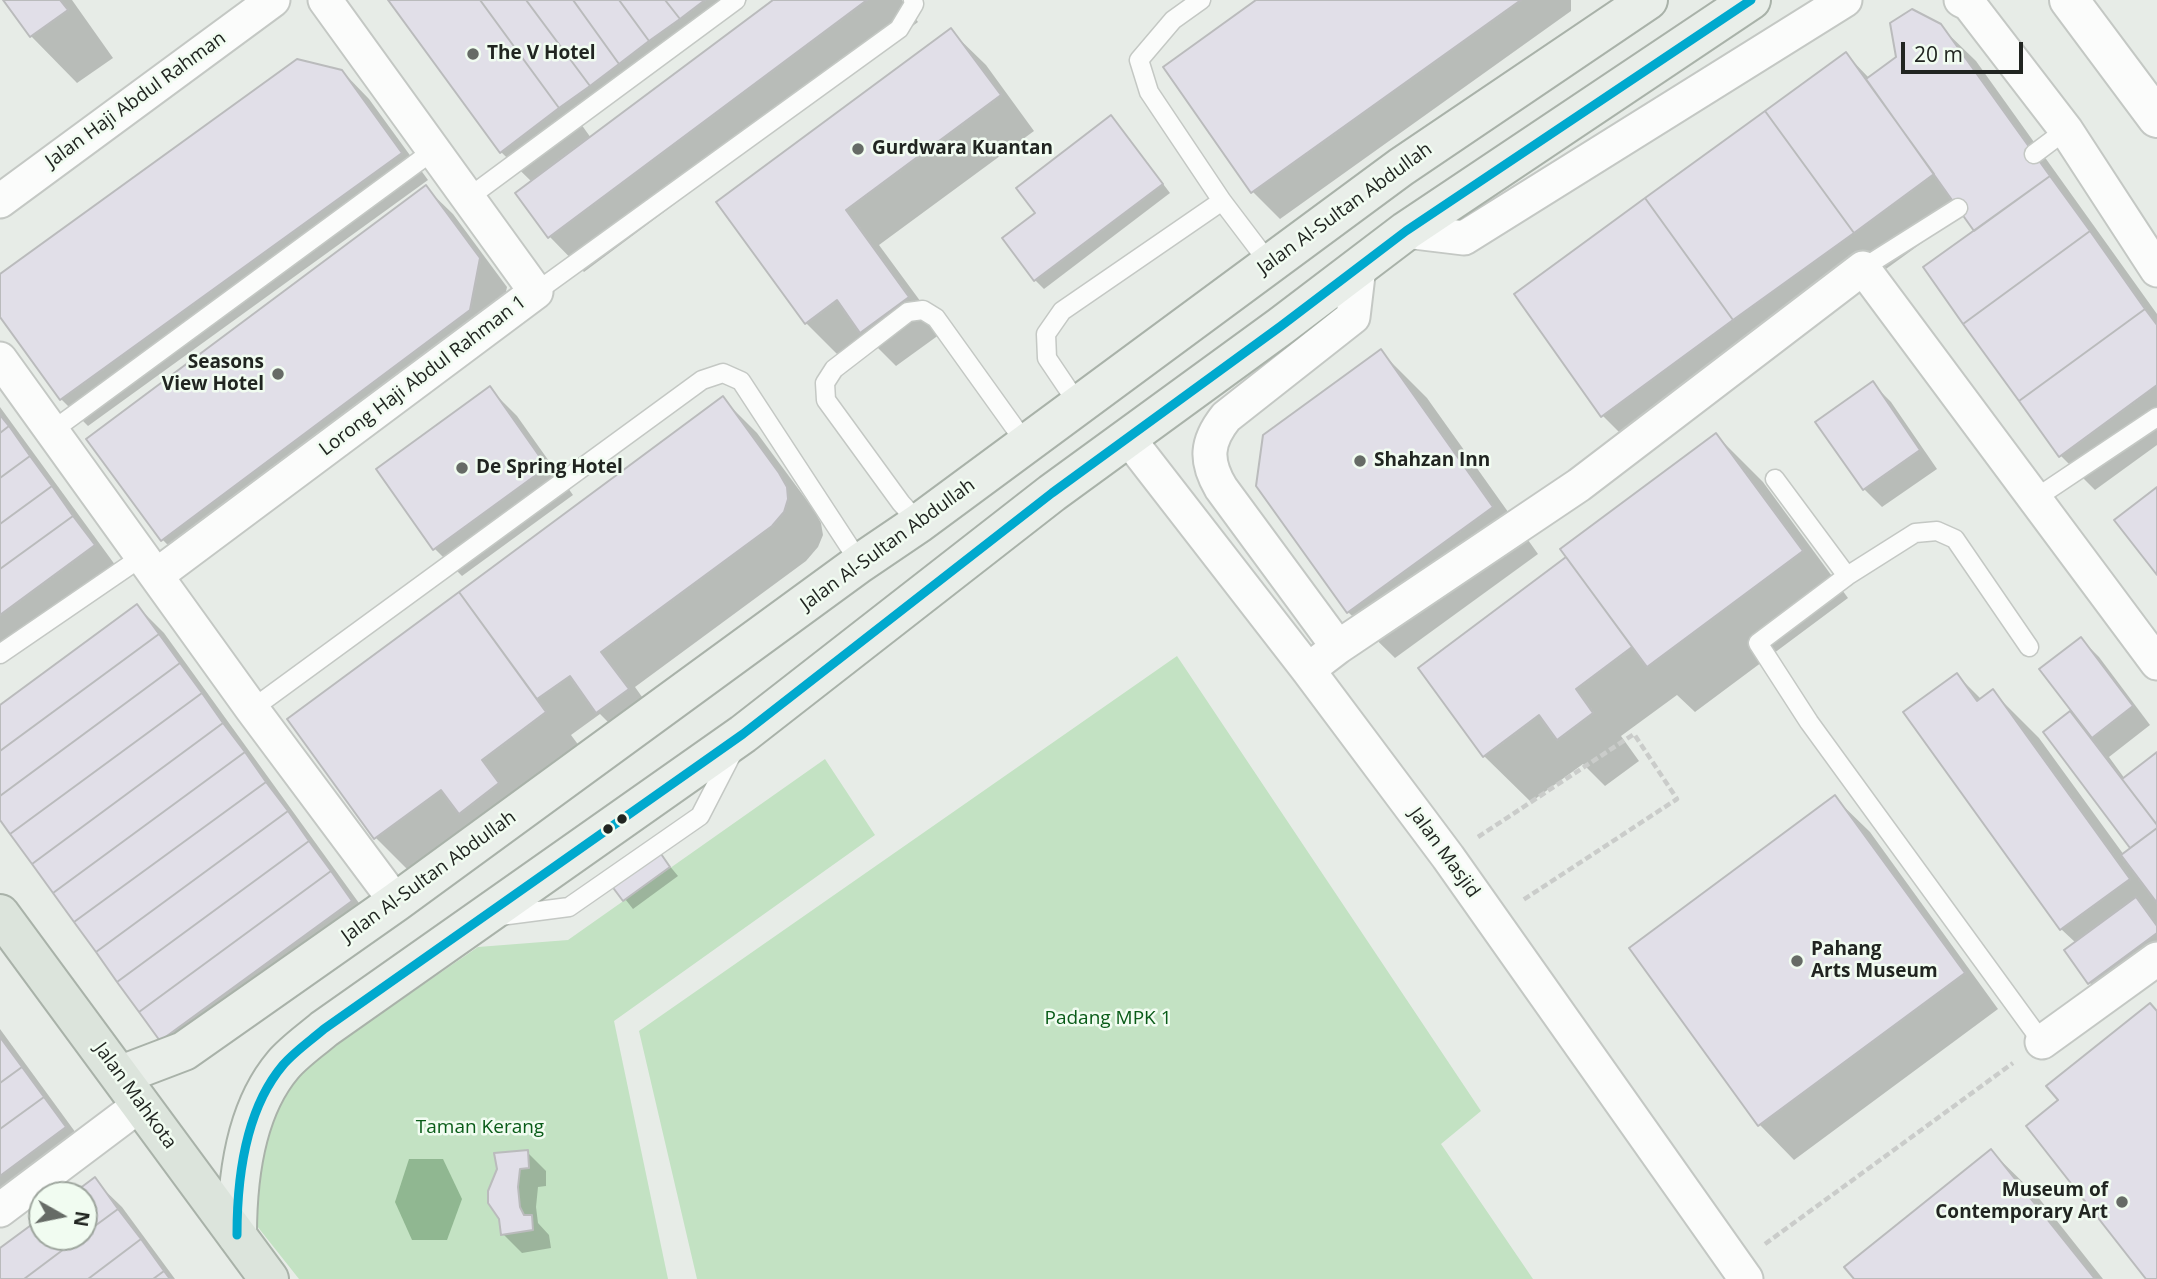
<!DOCTYPE html>
<html>
<head>
<meta charset="utf-8">
<style>
	body { margin:0 }
	#map { position:relative; width:2157px; height:1279px; overflow:hidden; background:#e7ece7; font-family:"Open Sans",sans-serif }
	canvas { display:block }
	.north { position:absolute; left:28px; top:1181px; width:70px; height:70px; box-sizing:border-box; background:#f1fcf1; border:2px solid #9ea69e; border-radius:50%; rotate:99deg; font-size:19px; font-weight:700; line-height:28px; text-align:center; color:#212521 }
	.north::after { content:''; display:block; margin:auto; width:24px; height:32px; background:#666b66; clip-path:polygon(50% 0,100% 100%,50% 72%,0 100%) }
	.scale { position:absolute; left:1901px; top:42px; width:122px; height:32px; box-sizing:border-box; border:4px solid #212521; border-top:0; padding-left:9px; font-size:21px; line-height:24px; white-space:nowrap; color:#212521; -webkit-text-stroke:5px #f1fcf1; paint-order:stroke }
</style>
</head>
<body>
<div id="map">
<canvas width="2157" height="1279"></canvas>
<div class="north">N</div>
<div class="scale">20 m</div>
</div>
<script>
const g = document.querySelector('canvas').getContext('2d');
g.lineJoin = 'round';
function fill(path, color) {
  g.fillStyle = color;
  g.fill(path, 'evenodd');
}
function trace(path, color, width, dash) {
  g.strokeStyle = color;
  g.lineWidth = width;
  g.lineCap = dash ? 'butt' : 'round';
  g.setLineDash(dash || []);
  g.stroke(path);
}
function write(font, color, halo, rows, align = 'center') {
  g.font = font + ' "Open Sans",sans-serif';
  g.lineWidth = 5;
  g.setLineDash([]);
  g.textBaseline = 'middle';
  g.strokeStyle = halo;
  g.fillStyle = color;
  for (const [text, x, y, turn = 0] of rows) {
    g.save();
    g.translate(x, y);
    g.rotate((+turn || 0) * Math.PI / 180);
    g.textAlign = isNaN(turn) ? turn : align;
    if (halo) g.strokeText(text, 0, 0);
    g.fillText(text, 0, 0);
    g.restore();
  }
}
const green = new Path2D(`
	M 1177,656 L 1481,1111 L 1441,1144 L 1533,1279 L 697,1279 L 639,1031 Z
	M 825,759 L 875,835 L 614,1021 L 668,1279 L 299,1279 L 257,1226 L 255,1198 L 260,1154 L 284,1088 L 310,1062 L 478,947 L 568,940 Z`);
const water = new Path2D(`
	M 409,1159 L 443,1159 L 462,1199 L 447,1240 L 412,1240 L 395,1202 Z`);
const shadow = new Path2D(`
	M 5,0 L 72,0 L 113,58 L 77,83 L 31,36 Z
	M 390,0 L 747,0 L 581,124 L 591,138 L 776,0 L 902,0 L 918,22 L 584,272 L 550,237 L 517,193 L 532,182 L 501,152 Z
	M 1259,0 L 1571,0 L 1571,11 L 1280,219 L 1253,192 L 1166,67 Z
	M 1940,26 L 1976,61 L 2157,314 L 2157,445 L 2095,490 L 2060,455 L 1976,231 L 1963,213 L 1637,450 L 1602,415 L 1846,54 L 1869,78 Z
	M 951,31 L 986,65 L 1034,131 L 879,245 L 943,332 L 896,366 L 868,338 L 841,358 L 806,323 L 718,203 Z
	M 342,71 L 369,99 L 428,180 L 88,426 L 61,399 L 0,314 L 0,276 Z
	M 1119,126 L 1170,193 L 1044,289 L 1035,280 L 1037,213 Z
	M 425,187 L 453,214 L 507,287 L 497,337 L 189,567 L 162,539 Z
	M 1380,351 L 1427,398 L 1538,554 L 1395,658 L 1348,612 Z
	M 1873,384 L 1891,402 L 1937,469 L 1882,507 L 1864,489 Z
	M 489,388 L 517,416 L 573,495 L 462,576 L 435,549 Z
	M 722,398 L 757,433 L 814,510 L 821,523 L 823,535 L 818,547 L 806,561 L 635,687 L 662,725 L 632,746 L 600,714 L 571,735 L 580,747 L 411,873 L 376,838 L 289,719 Z
	M 0,407 L 121,573 L 0,662 Z
	M 1716,435 L 1763,482 L 1848,598 L 1695,712 L 1677,695 L 1621,736 L 1639,761 L 1605,786 L 1583,764 L 1531,802 L 1484,756 L 1569,558 Z
	M 137,606 L 164,633 L 377,928 L 189,1067 L 162,1040 L 0,817 L 0,707 Z
	M 2081,639 L 2099,657 L 2150,725 L 2109,757 L 2125,779 L 2157,754 L 2157,965 L 2108,1002 L 2090,983 L 2066,950 L 2076,943 L 2061,929 L 1957,675 L 1982,700 L 1993,692 L 2039,738 L 2124,855 L 2132,849 L 2045,732 L 2073,711 Z
	M 1835,798 L 1870,832 L 1998,1009 L 1794,1160 L 1760,1125 L 1631,949 Z
	M 659,853 L 678,876 L 633,909 L 614,885 Z
	M 0,1029 L 92,1155 L 0,1223 Z
	M 1991,1151 L 2038,1197 L 2103,1279 L 1856,1279 Z
	M 527,1152 L 546,1171 L 546,1186 L 538,1187 L 536,1207 L 538,1223 L 549,1235 L 551,1248 L 522,1253 L 503,1234 L 501,1218 L 490,1202 Z
	M 94,1180 L 122,1207 L 175,1279 L 0,1279 L 0,1250 L 42,1219 L 42,1237 L 84,1237 L 84,1195 L 74,1195 Z`);
const building = new Path2D(`
	M 3,0 L 60,0 L 68,10 L 30,37 Z
	M 388,0 L 480,0 L 559,108 L 500,153 Z
	M 480,0 L 526,0 L 590,86 L 559,108 Z
	M 526,0 L 573,0 L 619,64 L 590,86 Z
	M 573,0 L 619,0 L 649,41 L 619,64 Z
	M 619,0 L 665,0 L 680,19 L 649,41 Z
	M 665,0 L 705,0 L 680,19 Z
	M 773,0 L 867,0 L 548,238 L 515,193 Z
	M 1256,0 L 1521,0 L 1251,193 L 1163,67 Z
	M 1912,9 L 1941,24 L 2050,176 L 1974,231 L 1866,79 L 1896,57 L 1890,23 Z
	M 951,28 L 1001,95 L 846,210 L 909,297 L 860,333 L 837,300 L 805,324 L 716,202 Z
	M 1846,52 L 1934,174 L 1854,233 L 1765,111 Z
	M 297,59 L 342,70 L 402,153 L 60,400 L 0,317 L 0,274 Z
	M 1765,111 L 1854,233 L 1733,320 L 1645,198 Z
	M 1111,115 L 1163,184 L 1034,281 L 1002,238 L 1035,213 L 1016,188 Z
	M 2050,176 L 2090,231 L 1963,324 L 1923,267 Z
	M 426,185 L 480,258 L 470,310 L 161,541 L 86,439 Z
	M 1645,198 L 1733,320 L 1601,417 L 1514,294 Z
	M 2090,231 L 2145,309 L 2019,401 L 1963,324 Z
	M 2145,309 L 2157,325 L 2157,385 L 2059,457 L 2019,401 Z
	M 1381,349 L 1493,507 L 1347,613 L 1256,486 L 1263,435 Z
	M 1873,381 L 1920,450 L 1863,490 L 1815,422 Z
	M 490,386 L 547,467 L 433,550 L 376,469 Z
	M 723,396 L 779,473 L 787,487 L 788,499 L 784,512 L 772,526 L 601,652 L 629,689 L 596,713 L 570,676 L 537,699 L 459,592 Z
	M 0,415 L 9,426 L 0,433 Z
	M 9,426 L 30,456 L 0,478 L 0,433 Z
	M 1716,433 L 1803,551 L 1647,667 L 1560,549 Z
	M 30,456 L 52,486 L 0,524 L 0,478 Z
	M 52,486 L 73,516 L 0,569 L 0,524 Z
	M 2157,487 L 2157,575 L 2114,520 Z
	M 73,516 L 95,545 L 0,615 L 0,569 Z
	M 1566,557 L 1632,647 L 1576,689 L 1593,713 L 1557,740 L 1539,715 L 1483,757 L 1418,668 Z
	M 459,592 L 546,712 L 482,760 L 499,783 L 459,814 L 441,790 L 374,839 L 287,719 Z
	M 137,604 L 159,634 L 0,751 L 0,705 Z
	M 159,634 L 180,663 L 0,796 L 0,751 Z
	M 2081,637 L 2133,706 L 2092,738 L 2039,669 Z
	M 180,663 L 202,693 L 10,834 L 0,820 L 0,796 Z
	M 1957,673 L 1977,701 L 1993,689 L 2130,879 L 2060,930 L 1903,712 Z
	M 202,693 L 223,723 L 32,864 L 10,834 Z
	M 2070,711 L 2157,825 L 2157,828 L 2130,848 L 2043,732 Z
	M 223,723 L 245,752 L 53,893 L 32,864 Z
	M 245,752 L 266,782 L 74,922 L 53,893 Z
	M 2157,752 L 2157,825 L 2122,779 Z
	M 266,782 L 288,811 L 96,952 L 74,922 Z
	M 1835,795 L 1965,973 L 1758,1126 L 1629,948 Z
	M 288,811 L 309,841 L 117,982 L 96,952 Z
	M 2157,828 L 2157,903 L 2121,855 Z
	M 309,841 L 331,871 L 139,1012 L 117,982 Z
	M 659,851 L 670,867 L 623,901 L 611,885 Z
	M 331,871 L 352,901 L 160,1041 L 139,1012 Z
	M 2136,897 L 2157,926 L 2157,933 L 2088,984 L 2064,950 Z
	M 2150,1003 L 2157,1011 L 2157,1279 L 2146,1279 L 2026,1126 L 2058,1100 L 2046,1086 Z
	M 0,1037 L 22,1067 L 0,1083 Z
	M 22,1067 L 44,1097 L 0,1129 L 0,1083 Z
	M 44,1097 L 66,1127 L 0,1176 L 0,1129 Z
	M 1991,1149 L 2095,1279 L 1854,1279 L 1844,1267 Z
	M 528,1150 L 529,1168 L 520,1169 L 518,1187 L 520,1207 L 524,1215 L 532,1215 L 533,1230 L 501,1235 L 499,1219 L 488,1203 L 488,1191 L 497,1169 L 494,1153 Z
	M 95,1177 L 118,1209 L 84,1234 L 84,1195 L 71,1195 Z
	M 118,1209 L 141,1239 L 88,1279 L 24,1279 L 80,1237 L 84,1237 L 84,1234 Z
	M 42,1217 L 42,1237 L 80,1237 L 24,1279 L 0,1279 L 0,1248 Z
	M 141,1239 L 164,1271 L 153,1279 L 88,1279 Z
	M 164,1271 L 170,1279 L 153,1279 Z`);
const path = new Path2D(`
	M 1478,837 L 1634,734 L 1677,799 L 1523,900
	M 1765,1244 L 2013,1063`);
const lane = new Path2D(`
	M 1201,0 L 1173,20 L 1139,60 L 1149,92 L 1222,201 L 1269,263
	M 2034,154 L 2066,130
	M 468,198 L 736,0
	M 1863,268 L 1958,208
	M 536,292 L 899,29 L 914,4 L 913,0
	M 1080,407 L 1047,358 L 1046,334 L 1062,311 L 1222,201
	M 52,431 L 434,150
	M 1775,479 L 1847,576
	M 2036,498 L 2157,417
	M 919,523 L 901,503 L 826,400 L 825,383 L 834,369 L 908,312 L 923,310 L 936,318 L 1027,445
	M 2029,647 L 1955,539 L 1937,531 L 1915,533 L 1847,576 L 1758,643 L 1809,722 L 2042,1042
	M 0,654 L 143,556
	M 252,709 L 702,380 L 723,373 L 741,381 L 860,563
	M 500,916 L 569,907 L 700,816 L 733,752`);
const street = new Path2D(`
	M 1961,0 L 1969,4 L 2066,130 L 2157,270
	M 0,201 L 273,0
	M 1406,231 L 1464,238 L 1845,0
	M 0,359 L 252,709 L 396,902
	M 1128,438 L 1308,670 L 1448,857 L 1746,1279
	M 157,575 L 536,292 L 325,0
	M 1338,647 L 1221,488 C 1205,461 1206,442 1226,417 L 1353,317 L 1359,267
	M 1308,670 L 1338,647 L 1579,485 L 1863,268 L 2157,663
	M 2042,1042 L 2157,959
	M 0,1210 L 141,1104`);
const secondary = new Path2D(`
	M 2069,0 L 2157,118`);
const primary = new Path2D(`
	M 121,1075 L 184,1051 L 396,902 L 860,563 L 919,523 L 1401,167 L 1648,0
	M 237,1235 C 237,1178 245,1110 283,1065 C 294,1052 310,1041 324,1029 L 743,734 L 1052,493 L 1281,326 L 1406,231 L 1751,0`);
const highway = new Path2D(`
	M 0,914 L 269,1279`);
const bus1 = new Path2D(`
	M 237,1235 C 237,1178 245,1110 283,1065 C 294,1052 310,1041 324,1029 L 743,734 L 1052,493 L 1281,326 L 1406,231 L 1751,0`);
const markers = [
	[473,54,7,"#666b66"],
	[858,149,7,"#666b66"],
	[278,374,7,"#666b66"],
	[1360,461,7,"#666b66"],
	[462,468,7,"#666b66"],
	[622,819,6,"#212521"],
	[608,829,6,"#212521"],
	[1797,961,7,"#666b66"],
	[2122,1202,7,"#666b66"]
];
const poiNames = [
	["The V Hotel",487,54],
	["Gurdwara Kuantan",872,149],
	["Seasons",264,363,"right"],
	["View Hotel",264,385,"right"],
	["Shahzan Inn",1374,461],
	["De Spring Hotel",476,468],
	["Pahang",1811,950],
	["Arts Museum",1811,972],
	["Museum of",2108,1191,"right"],
	["Contemporary Art",2108,1213,"right"]
];
const streetNames = [
	["Jalan Haji Abdul Rahman",136,100,-36],
	["Jalan Al-Sultan Abdullah",1345,209,-36],
	["Lorong Haji Abdul Rahman 1",423,376,-37],
	["Jalan Al-Sultan Abdullah",888,545,-36],
	["Jalan Masjid",1444,853,54],
	["Jalan Al-Sultan Abdullah",429,877,-36],
	["Jalan Mahkota",135,1096,54]
];
const parkNames = [
	["Padang MPK 1",1108,1019],
	["Taman Kerang",480,1128]
];
fill(green, '#c3e2c3');
fill(water, '#90b791');
fill(shadow, '#0003');
fill(building, '#e1dfe8');
trace(building, '#babbbc', 2);
trace(lane, '#c4c8c4', 21);
trace(street, '#c4c8c4', 37);
trace(secondary, '#c4c8c4', 42);
trace(primary, '#a9b2a9', 42);
trace(highway, '#a9b2a9', 42);
trace(path, '#caccca', 4.5, [7, 3.5]);
trace(lane, '#fbfcfb', 18);
trace(street, '#fbfcfb', 33);
trace(secondary, '#fbfcfb', 38);
trace(primary, '#e9eee9', 38);
trace(highway, '#dce4dc', 38);
trace(bus1, '#00a9ce', 9);
for (const [x, y, r, color] of markers) {
  const dot = new Path2D();
  dot.arc(x, y, r, 0, 2 * Math.PI);
  g.fillStyle = color;
  g.fill(dot);
  trace(dot, '#f1fcf1', 2.5);
}
write('bold 19px', '#212521', '#f1fcf1', poiNames, 'left');
write('19px', '#212521', '#f1fcf1', streetNames);
write('19px', '#095b18', '#f1fcf1', parkNames);
</script>
</body>
</html>
